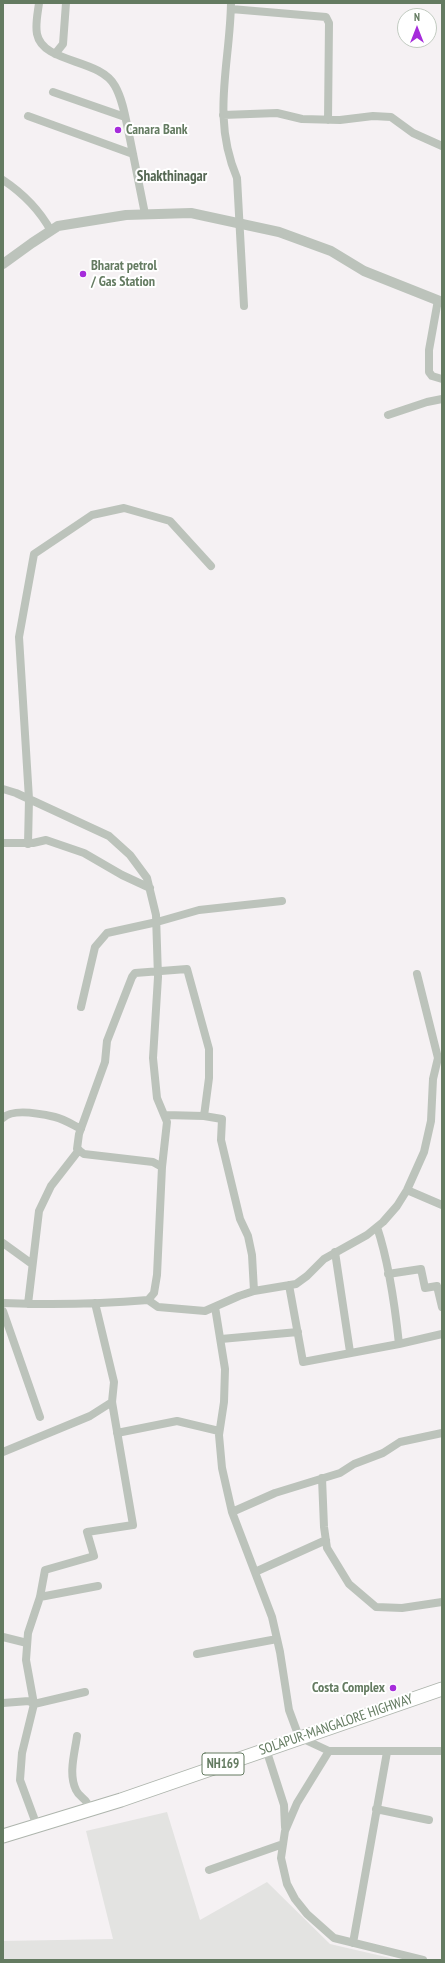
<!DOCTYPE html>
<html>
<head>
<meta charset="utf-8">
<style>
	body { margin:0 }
	#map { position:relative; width:445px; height:1963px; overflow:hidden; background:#f5f1f3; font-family:"PT Sans Narrow",sans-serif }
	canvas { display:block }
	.frame { position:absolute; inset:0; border:4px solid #647b61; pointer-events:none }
	.north { position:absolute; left:397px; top:8px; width:40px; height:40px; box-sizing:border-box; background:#fff; border:1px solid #c1cac0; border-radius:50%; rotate:0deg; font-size:11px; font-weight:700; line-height:16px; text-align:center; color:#647b61 }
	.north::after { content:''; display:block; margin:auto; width:14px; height:18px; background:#a62cdb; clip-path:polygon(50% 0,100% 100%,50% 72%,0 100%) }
</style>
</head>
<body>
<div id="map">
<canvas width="445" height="1963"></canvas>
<div class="frame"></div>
<div class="north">N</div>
</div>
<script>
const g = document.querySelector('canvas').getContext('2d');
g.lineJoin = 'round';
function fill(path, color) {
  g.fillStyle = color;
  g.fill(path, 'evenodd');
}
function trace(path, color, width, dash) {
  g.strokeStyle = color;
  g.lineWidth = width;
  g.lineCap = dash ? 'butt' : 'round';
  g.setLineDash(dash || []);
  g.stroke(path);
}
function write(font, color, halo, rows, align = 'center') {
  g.font = font + ' "PT Sans Narrow",sans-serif';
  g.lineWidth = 4;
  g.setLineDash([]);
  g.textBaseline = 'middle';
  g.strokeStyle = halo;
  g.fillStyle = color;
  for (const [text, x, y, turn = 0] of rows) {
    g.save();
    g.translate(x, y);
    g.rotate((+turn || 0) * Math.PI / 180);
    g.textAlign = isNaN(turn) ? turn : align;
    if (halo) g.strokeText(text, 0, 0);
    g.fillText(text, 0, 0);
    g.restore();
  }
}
const built = new Path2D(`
	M 167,1812 L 200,1920 L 267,1882 L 330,1944 L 399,1960 L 3,1960 L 3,1941 L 113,1939 L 86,1831 Z`);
const minor = new Path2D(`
	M 39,3 C 38,12 35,24 37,34 C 43,64 100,58 115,86 C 124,102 126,122 130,139 C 135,164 140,189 145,214
	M 231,3 C 230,65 211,117 237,178 L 244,306
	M 231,9 L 326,17 L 329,23 L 328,120
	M 55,54 L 63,44 L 66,3
	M 53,92 L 125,117
	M 223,115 L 277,113 L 302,119 L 340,120 L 373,116 L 391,117 L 413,133 L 442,146
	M 28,116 L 133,154
	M 3,180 C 24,194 39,209 51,231
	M 438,300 L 429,350 L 429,372 L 432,376 L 442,379
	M 388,415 L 427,402 L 442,399
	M 3,789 L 16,793 L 109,836 L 130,855 L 147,878 L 156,915 L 158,977 L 153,1058 L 157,1098 L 167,1122 L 162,1167
	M 3,843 L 33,843 L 46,840 L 84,853 L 122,875 L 150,888
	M 28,844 L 29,799 L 19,637 L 34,554 L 92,515 L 124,508 L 170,521 L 211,566
	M 417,974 L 438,1058
	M 81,1007 L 95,947 L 107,933 L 157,922 L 199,910 L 282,901
	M 204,1116 L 222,1119 L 221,1140 L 240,1219 L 248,1236 L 252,1255 L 254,1291
	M 3,1118 C 13,1108 42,1114 55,1117 C 64,1119 73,1125 81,1129
	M 407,1190 L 442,1205
	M 377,1227 C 389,1263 395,1306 399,1344
	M 3,1243 L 32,1264
	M 335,1252 L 350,1352
	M 388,1274 L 421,1269 L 425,1288 L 437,1286 L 442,1307
	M 289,1285 L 303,1362 L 399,1344 L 442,1334
	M 148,1300 L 158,1307 L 205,1311 L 239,1296 L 254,1291 L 296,1284 L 307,1276 L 324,1259 L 367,1235 L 383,1222 L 397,1206 L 407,1190 L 424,1152 L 431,1121 L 433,1079 L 438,1058 L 442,1057
	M 3,1303 C 52,1305 100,1304 148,1300 L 154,1293 L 157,1275 L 162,1167 L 153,1162 L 84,1154 L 77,1149 L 79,1134 L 105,1062 L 107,1041 L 132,977 L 135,973 L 187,969 L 209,1049 L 209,1078 L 204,1116 L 165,1115
	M 28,1304 L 39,1211 L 51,1186 L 79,1150
	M 215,1307 L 225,1369 L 224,1402 L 219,1435 L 222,1468 L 232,1512 L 272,1617 L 280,1652 L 289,1710 L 299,1737 L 329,1751 L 442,1751
	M 3,1311 L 40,1417
	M 221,1339 L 298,1332
	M 117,1433 L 177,1421 L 219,1431
	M 3,1452 L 90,1416 L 112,1402
	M 322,1478 L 324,1527 L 327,1548 L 349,1584 L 376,1607 L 402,1608 L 442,1602
	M 232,1512 L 275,1493 L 340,1473 L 354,1464 L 383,1453 L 400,1442 L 442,1433
	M 255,1572 L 326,1540
	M 40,1597 L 98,1586
	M 3,1637 L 27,1643
	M 197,1654 L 277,1639
	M 3,1703 L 29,1701 L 34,1704 L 85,1692
	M 77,1736 C 75,1752 68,1774 76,1790 C 80,1799 87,1797 90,1810
	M 266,1749 L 284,1805 L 285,1827
	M 329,1751 L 297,1803 L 285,1831 L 281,1858 L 287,1884 L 295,1899 L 307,1914 L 334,1938 L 423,1960
	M 376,1809 L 429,1820
	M 37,1826 L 20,1780 L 22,1753 L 34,1704 L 26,1660 L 28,1633 L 40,1597 L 45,1570 L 94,1556 L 87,1532 L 133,1525 L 112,1402 L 114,1382 L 95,1303
	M 209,1870 L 283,1844
	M 353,1943 L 387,1752`);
const tertiary = new Path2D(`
	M 3,264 L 32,243 L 58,226 L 126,215 L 191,213 L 279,232 L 331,251 L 364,271 L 442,302`);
const trunk = new Path2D(`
	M 3,1836 L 121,1800 L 442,1689`);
const markers = [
	[118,130,4,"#a62cdb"],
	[83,274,4,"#a62cdb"],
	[393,1688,4,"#a62cdb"]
];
const shields = [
	[223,1764,42]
];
const shieldNames = [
	["NH169",223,1764]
];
const poiNames = [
	["Canara Bank",126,130],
	["Bharat petrol",91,266],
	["/ Gas Station",91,282],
	["Costa Complex",385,1688,"right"]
];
const streetNames = [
	["SOLAPUR-MANGALORE HIGHWAY",336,1725,-19]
];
const neighbourhoodNames = [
	["Shakthinagar",172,177]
];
fill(built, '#e3e3e1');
trace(trunk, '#aeb5ad', 15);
trace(minor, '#bcc3bb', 8);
trace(tertiary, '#bcc3bb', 10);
trace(trunk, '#fff', 13);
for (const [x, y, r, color] of markers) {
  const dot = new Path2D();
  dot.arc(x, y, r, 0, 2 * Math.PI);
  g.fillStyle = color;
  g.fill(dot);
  trace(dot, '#fff', 1.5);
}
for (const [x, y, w] of shields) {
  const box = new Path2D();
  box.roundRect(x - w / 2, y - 11, w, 22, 3);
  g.fillStyle = '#fff';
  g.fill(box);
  trace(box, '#647b61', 1);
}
write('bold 13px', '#647b61', null, shieldNames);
write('bold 14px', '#647b61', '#fff', poiNames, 'left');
write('14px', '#647b61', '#fff', streetNames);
write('bold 15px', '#556753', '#fff', neighbourhoodNames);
</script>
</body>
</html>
